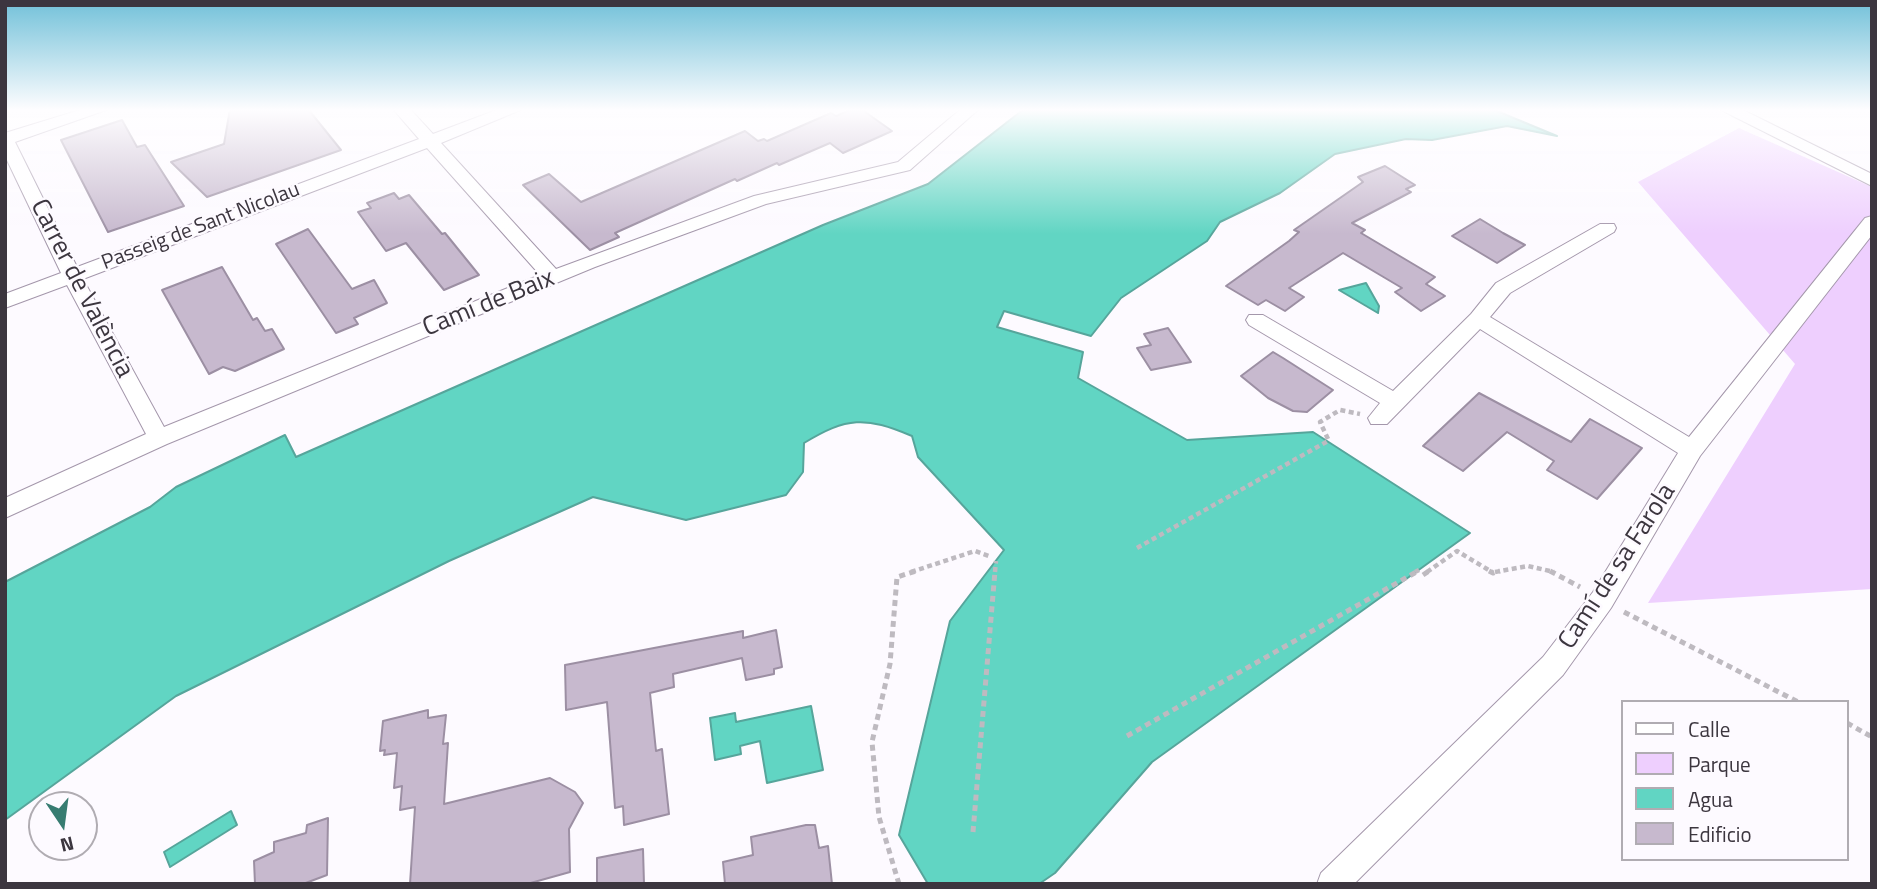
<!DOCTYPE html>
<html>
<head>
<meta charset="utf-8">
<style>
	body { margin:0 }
	#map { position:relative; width:1877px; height:889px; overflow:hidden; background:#fdfaff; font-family:"Titillium Web",sans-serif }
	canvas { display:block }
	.frame { position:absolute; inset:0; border:7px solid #3c363f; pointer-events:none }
	.legend { position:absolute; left:1621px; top:700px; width:228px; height:161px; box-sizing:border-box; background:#fdfaff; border:2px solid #b0acb2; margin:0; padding:9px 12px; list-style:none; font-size:21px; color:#3c363f }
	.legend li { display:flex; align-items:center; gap:14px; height:35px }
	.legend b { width:35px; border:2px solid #b0acb2 }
	.north { position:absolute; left:28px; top:791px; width:70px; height:70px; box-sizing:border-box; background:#fdfaff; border:2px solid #b0acb2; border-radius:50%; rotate:167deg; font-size:19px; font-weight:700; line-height:28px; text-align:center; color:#3c363f }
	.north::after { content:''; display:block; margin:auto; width:24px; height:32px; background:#377c71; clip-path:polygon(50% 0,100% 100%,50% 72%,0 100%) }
</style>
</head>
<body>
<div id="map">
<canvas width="1877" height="889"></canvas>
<div class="frame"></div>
<ul class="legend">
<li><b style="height:9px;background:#fff"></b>Calle</li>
<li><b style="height:19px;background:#eecffe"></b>Parque</li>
<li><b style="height:19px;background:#61d5c3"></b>Agua</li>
<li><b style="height:19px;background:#c7b9ce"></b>Edificio</li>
</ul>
<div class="north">N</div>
</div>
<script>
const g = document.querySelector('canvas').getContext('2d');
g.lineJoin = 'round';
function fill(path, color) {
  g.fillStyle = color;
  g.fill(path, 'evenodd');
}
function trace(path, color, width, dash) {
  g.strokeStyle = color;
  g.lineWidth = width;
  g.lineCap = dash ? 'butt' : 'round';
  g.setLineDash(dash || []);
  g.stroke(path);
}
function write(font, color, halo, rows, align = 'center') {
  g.font = font + ' "Titillium Web",sans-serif';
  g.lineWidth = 5;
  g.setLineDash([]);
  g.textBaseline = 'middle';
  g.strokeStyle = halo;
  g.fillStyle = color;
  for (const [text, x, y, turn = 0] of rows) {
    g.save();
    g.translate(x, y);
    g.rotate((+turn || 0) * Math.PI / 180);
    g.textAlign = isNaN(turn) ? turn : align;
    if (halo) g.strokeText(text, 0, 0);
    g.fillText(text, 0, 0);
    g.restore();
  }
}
const green = new Path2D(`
	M 1739,128 L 1872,187 L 1872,589 L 1648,603 L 1795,364 L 1638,182 Z`);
const water = new Path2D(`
	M 1024,109 L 1492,109 L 1557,136 L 1507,126 L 1432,140 L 1406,139 L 1335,154 L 1280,193 L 1220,222 L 1207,241 L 1121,298 L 1091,336 L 1004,311 L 997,327 L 1083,352 L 1078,378 L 1187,440 L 1313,432 L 1470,533 L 1152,762 L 1055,873 L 1039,884 L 928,884 L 899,835 L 950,621 L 1004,550 L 918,457 L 912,436 C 865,416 847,417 804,443 L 803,472 L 786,495 L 686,520 L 593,497 L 449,561 L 176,696 L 5,820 L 5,582 L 150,507 L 176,487 L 285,435 L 296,457 L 823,225 L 928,184 Z
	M 1366,283 L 1379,306 L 1378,313 L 1339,290 Z
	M 811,706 L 823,770 L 767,783 L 760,741 L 740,746 L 741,754 L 715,760 L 710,718 L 735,713 L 736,722 Z
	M 231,811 L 237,825 L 170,867 L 164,852 Z`);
const building = new Path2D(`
	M 230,109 L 308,109 L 341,150 L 207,197 L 171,162 L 224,144 Z
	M 852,109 L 861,109 L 892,131 L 843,153 L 830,143 L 779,165 L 777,163 L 737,181 L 735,179 L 615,233 L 619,237 L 590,250 L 523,185 L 549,174 L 581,202 L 745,131 L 758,141 L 764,139 L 767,141 L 831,113 L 836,116 Z
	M 122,120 L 137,147 L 145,145 L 184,206 L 108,232 L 61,140 Z
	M 1385,166 L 1415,185 L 1406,189 L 1411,192 L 1352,223 L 1365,230 L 1361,233 L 1435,277 L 1426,284 L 1445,296 L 1421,311 L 1395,292 L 1402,288 L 1343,253 L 1289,288 L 1304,297 L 1285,311 L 1266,300 L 1258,305 L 1226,286 L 1289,241 L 1299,232 L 1294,230 L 1363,182 L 1358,177 Z
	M 394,193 L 399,199 L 409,195 L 442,234 L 445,233 L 479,275 L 444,290 L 406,243 L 386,251 L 358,212 L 371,208 L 367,203 Z
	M 1480,219 L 1503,233 L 1525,245 L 1497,263 L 1452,236 Z
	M 308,229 L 352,289 L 374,280 L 387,303 L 354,318 L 358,324 L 336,333 L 276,244 Z
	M 222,267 L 253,320 L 257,318 L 265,331 L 272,329 L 284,349 L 235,371 L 223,367 L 209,374 L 162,290 Z
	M 1168,328 L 1191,362 L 1151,370 L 1137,348 L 1151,345 L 1144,334 Z
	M 1273,352 L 1283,358 L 1333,390 L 1307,412 L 1293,411 L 1268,398 L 1241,376 Z
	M 1479,393 L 1571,442 L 1590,419 L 1642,448 L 1597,499 L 1547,470 L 1554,461 L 1507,432 L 1463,471 L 1423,446 Z
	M 776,630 L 782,667 L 774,669 L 774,674 L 746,680 L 742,658 L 673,674 L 674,687 L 650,693 L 656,751 L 662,749 L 669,814 L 624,825 L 623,806 L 615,808 L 607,702 L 566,710 L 565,665 L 743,631 L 743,638 Z
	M 428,710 L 428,718 L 446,715 L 443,744 L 448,743 L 444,804 L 550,778 L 575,792 L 583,803 L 569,829 L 570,872 L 527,884 L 410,884 L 415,807 L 400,810 L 402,786 L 394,788 L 397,753 L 384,755 L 385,750 L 380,751 L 383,721 Z
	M 328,818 L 327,875 L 303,884 L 255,884 L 254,861 L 274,852 L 274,842 L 306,833 L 307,825 Z
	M 806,825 L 815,825 L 819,848 L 828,846 L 832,884 L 725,884 L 723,862 L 753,855 L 751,837 Z
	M 643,849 L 644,884 L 597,884 L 597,858 Z`);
const pathFar1 = new Path2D(`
	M 1328,439 L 1320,422 L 1340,410 L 1360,414
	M 1137,548 L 1328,441
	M 911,572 L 975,551 L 989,556
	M 995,572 L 996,561
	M 1415,572 L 1419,570
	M 1427,572 L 1457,551 L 1492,572
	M 1495,572 L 1528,566 L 1554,572`);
const path = new Path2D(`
	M 1489,571 L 1493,573 L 1500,571
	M 1550,571 L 1580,587
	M 1423,575 L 1429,571
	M 1624,612 L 1798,702
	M 1847,723 L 1872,737
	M 1127,736 L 1418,571
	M 973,832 L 995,571
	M 899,884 L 879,817 L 872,742 L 890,664 L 897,577 L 916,571`);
const minor = new Path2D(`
	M 83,109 L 109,109 L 15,142 L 77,267 L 419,139 L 393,109 L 410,109 L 433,134 L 499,109 L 523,109 L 441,143 L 556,269 L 754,196 L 898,162 L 961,109 L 979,109 L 910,170 L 766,204 L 595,267 L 167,444 L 5,518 L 5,498 L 146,434 L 67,285 L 5,308 L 5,294 L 61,273 L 5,156 L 5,133 ZM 427,148 L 540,275 L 164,427 L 83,279 Z
	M 1719,109 L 1741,109 L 1872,174 L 1872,186 Z
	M 1872,216 L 1872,235 L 1700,456 L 1611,608 L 1563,675 L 1354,884 L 1317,884 L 1321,873 L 1543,657 L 1593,592 L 1678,453 L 1480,329 L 1387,424 L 1371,424 L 1368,418 L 1380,403 L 1249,325 L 1246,320 L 1249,315 L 1263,315 L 1393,391 L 1471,314 L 1496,283 L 1600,224 L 1614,224 L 1616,228 L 1614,232 L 1510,293 L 1490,317 L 1689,437 L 1865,218 Z`);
const farStreetnames = [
	["Passeig de Sant Nicolau",201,227,-21]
];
const streetNames = [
	["Carrer de València",81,289,63],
	["Camí de Baix",489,304,-22],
	["Camí de sa Farola",1618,567,-57]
];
fill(green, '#eecffe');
fill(water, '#61d5c3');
trace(water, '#56a59b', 2);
fill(building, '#c7b9ce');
trace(building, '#9c8fa3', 2);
trace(minor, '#a497ab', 2);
trace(pathFar1, '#bebac0', 4.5, [5, 3.5]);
trace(path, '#bebac0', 5, [6, 4.5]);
fill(minor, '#fff');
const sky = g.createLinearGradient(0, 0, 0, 234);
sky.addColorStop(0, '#72c1d9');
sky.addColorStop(0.47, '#fefdff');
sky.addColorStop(1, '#fefdff00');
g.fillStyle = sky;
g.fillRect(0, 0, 1877, 234);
write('21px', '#3c363f', '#fdfaff', farStreetnames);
write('26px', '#3c363f', '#fdfaff', streetNames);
</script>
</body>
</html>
